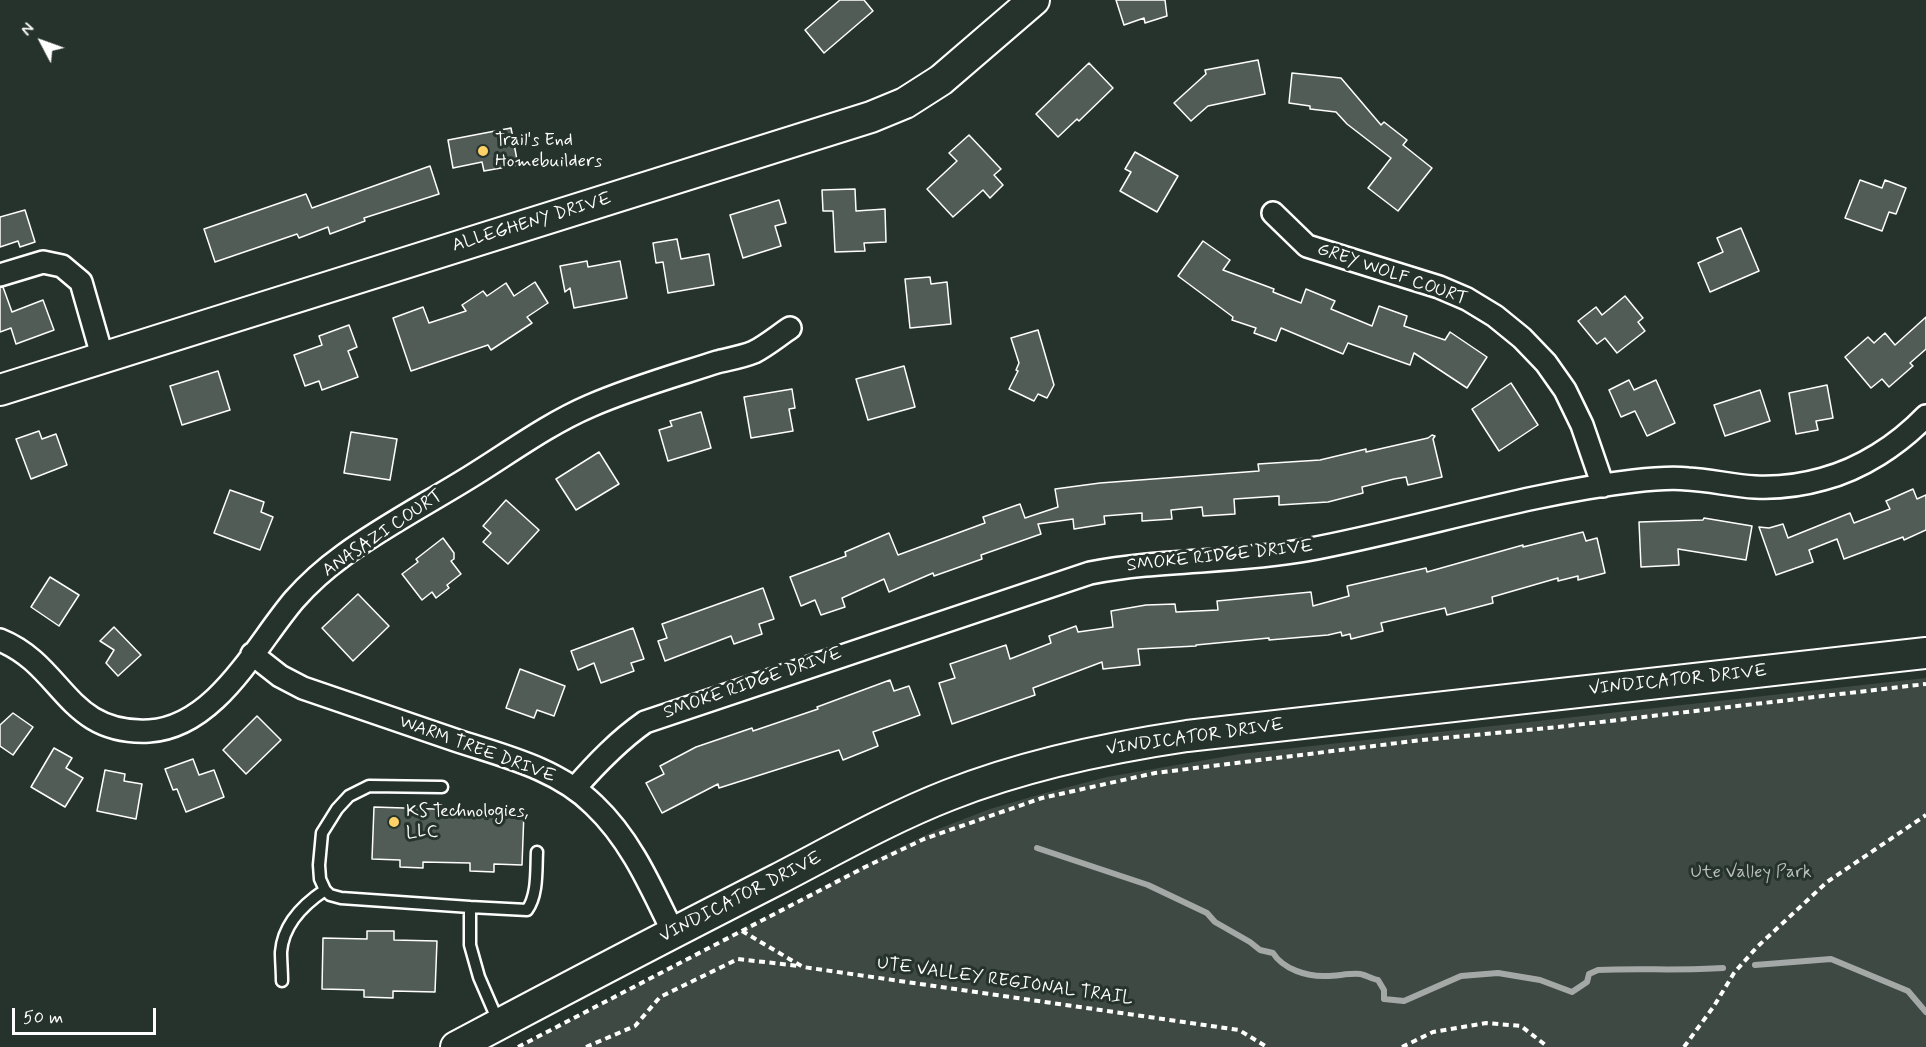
<!DOCTYPE html>
<html>
<head>
<meta charset="utf-8">
<style>
	body { margin:0 }
	#map { position:relative; width:1926px; height:1047px; overflow:hidden; background:#26332d; font-family:Mynerve,sans-serif }
	canvas { display:block }
	.north { position:absolute; left:12px; top:12px; width:60px; height:60px; -webkit-text-stroke:4px #26332d; paint-order:stroke; rotate:311deg; font-size:16px; font-weight:700; line-height:24px; text-align:center; color:#fff }
	.north::after { content:''; display:block; margin:auto; width:21px; height:27px; background:#fff; clip-path:polygon(50% 0,100% 100%,50% 72%,0 100%) }
	.scale { position:absolute; left:12px; top:1008px; width:144px; height:27px; box-sizing:border-box; border:3px solid #fff; border-top:0; padding-left:8px; font-size:18px; line-height:21px; white-space:nowrap; color:#fff; -webkit-text-stroke:4px #26332d; paint-order:stroke }
</style>
</head>
<body>
<div id="map">
<canvas width="1926" height="1047"></canvas>
<div class="north">N</div>
<div class="scale">50 m</div>
</div>
<script>
const g = document.querySelector('canvas').getContext('2d');
g.lineJoin = 'round';
function fill(path, color) {
  g.fillStyle = color;
  g.fill(path, 'evenodd');
}
function trace(path, color, width, dash) {
  g.strokeStyle = color;
  g.lineWidth = width;
  g.lineCap = dash ? 'butt' : 'round';
  g.setLineDash(dash || []);
  g.stroke(path);
}
function write(font, color, halo, rows, align = 'center') {
  g.font = font + ' Mynerve,sans-serif';
  g.lineWidth = 6;
  g.setLineDash([]);
  g.textBaseline = 'middle';
  g.strokeStyle = halo;
  g.fillStyle = color;
  for (const [text, x, y, turn = 0] of rows) {
    g.save();
    g.translate(x, y);
    g.rotate((+turn || 0) * Math.PI / 180);
    g.textAlign = isNaN(turn) ? turn : align;
    if (halo) g.strokeText(text, 0, 0);
    g.fillText(text, 0, 0);
    g.restore();
  }
}
const green = new Path2D(`
	M 1926,678 L 1926,1047 L 519,1047 L 886,854 L 936,830 L 990,809 L 1045,793 L 1107,777 L 1240,754 Z`);
const stream = new Path2D(`
	M 1037,848 L 1148,885 L 1207,913 L 1215,922 L 1250,942 L 1260,950 L 1273,953 C 1283,969 1307,977 1327,976 C 1337,976 1350,973 1360,974 C 1366,975 1372,979 1378,980 L 1384,990 L 1384,999 L 1404,1001 L 1461,976 L 1498,973 L 1540,980 L 1572,992 L 1587,982 L 1589,974 L 1598,970 C 1640,968 1681,971 1723,968
	M 1755,965 L 1831,959 L 1908,991 L 1926,1012`);
const building = new Path2D(`
	M 840,0 L 864,0 L 873,11 L 824,53 L 805,30 Z
	M 1116,0 L 1165,0 L 1167,16 L 1145,23 L 1144,18 L 1124,25 Z
	M 1258,60 L 1265,94 L 1208,106 L 1191,121 L 1174,103 L 1206,74 L 1205,70 Z
	M 1089,63 L 1113,88 L 1079,121 L 1077,119 L 1058,137 L 1036,114 Z
	M 1292,73 L 1341,78 L 1381,125 L 1384,122 L 1407,140 L 1403,145 L 1432,168 L 1398,211 L 1368,188 L 1391,158 L 1347,124 L 1336,112 L 1310,109 L 1310,106 L 1289,103 Z
	M 511,128 L 518,165 L 484,171 L 482,162 L 453,168 L 448,140 Z
	M 969,135 L 1001,169 L 994,175 L 1003,185 L 990,198 L 983,190 L 953,217 L 927,189 L 957,161 L 949,153 Z
	M 1135,152 L 1178,176 L 1157,212 L 1120,191 L 1131,172 L 1125,169 Z
	M 430,166 L 439,194 L 364,218 L 365,221 L 330,234 L 328,227 L 299,238 L 297,234 L 215,262 L 204,229 L 306,194 L 312,208 Z
	M 1860,180 L 1882,188 L 1885,180 L 1906,188 L 1896,214 L 1889,212 L 1882,231 L 1845,218 Z
	M 855,189 L 856,211 L 885,209 L 886,242 L 864,243 L 865,251 L 835,252 L 833,211 L 823,211 L 822,190 Z
	M 779,200 L 786,223 L 775,226 L 781,246 L 743,258 L 730,215 Z
	M 25,210 L 35,242 L 20,247 L 18,241 L 0,247 L 0,217 Z
	M 1741,228 L 1759,271 L 1710,292 L 1698,263 L 1723,252 L 1717,238 Z
	M 677,239 L 681,259 L 709,254 L 714,285 L 668,293 L 663,262 L 656,263 L 653,243 Z
	M 1203,241 L 1230,260 L 1223,270 L 1274,289 L 1273,292 L 1301,303 L 1306,289 L 1335,301 L 1331,309 L 1372,326 L 1379,306 L 1407,316 L 1404,326 L 1445,340 L 1450,332 L 1487,357 L 1467,388 L 1414,353 L 1410,365 L 1348,343 L 1343,354 L 1281,328 L 1276,341 L 1254,333 L 1256,328 L 1232,320 L 1233,317 L 1178,276 Z
	M 587,261 L 588,267 L 620,261 L 627,298 L 574,308 L 570,288 L 565,292 L 560,266 Z
	M 930,277 L 931,284 L 947,282 L 951,324 L 910,328 L 905,279 Z
	M 535,282 L 548,303 L 527,317 L 532,323 L 491,350 L 488,345 L 411,371 L 393,318 L 423,307 L 429,323 L 466,311 L 462,305 L 483,291 L 487,296 L 506,283 L 514,296 Z
	M 0,287 L 3,287 L 12,312 L 43,300 L 54,330 L 16,344 L 11,328 L 0,332 Z
	M 1625,296 L 1643,318 L 1638,322 L 1645,331 L 1617,353 L 1605,338 L 1597,344 L 1578,321 L 1596,307 L 1602,315 Z
	M 1926,317 L 1926,349 L 1910,363 L 1913,366 L 1889,387 L 1882,379 L 1871,388 L 1845,357 L 1868,337 L 1874,343 L 1885,333 L 1895,345 Z
	M 349,325 L 357,347 L 348,351 L 358,377 L 322,390 L 319,381 L 305,386 L 294,355 L 322,345 L 319,336 Z
	M 1038,330 L 1054,385 L 1047,398 L 1038,394 L 1034,401 L 1009,389 L 1018,371 L 1016,370 L 1019,363 L 1011,338 Z
	M 904,366 L 915,407 L 868,420 L 856,379 Z
	M 218,371 L 230,410 L 182,425 L 170,386 Z
	M 1629,380 L 1634,390 L 1656,380 L 1675,423 L 1647,436 L 1635,411 L 1621,417 L 1609,390 Z
	M 1511,383 L 1538,425 L 1499,451 L 1472,409 Z
	M 1827,385 L 1833,418 L 1816,421 L 1818,430 L 1796,434 L 1789,393 Z
	M 792,389 L 795,408 L 789,409 L 793,431 L 751,438 L 744,397 Z
	M 1760,390 L 1770,421 L 1725,436 L 1714,405 Z
	M 701,412 L 711,448 L 668,461 L 659,430 L 672,426 L 670,421 Z
	M 39,431 L 42,439 L 56,434 L 67,465 L 31,479 L 16,439 Z
	M 351,432 L 397,439 L 390,480 L 344,473 Z
	M 1432,435 L 1435,436 L 1433,439 L 1442,477 L 1408,485 L 1406,477 L 1394,479 L 1362,487 L 1363,493 L 1328,502 L 1279,505 L 1279,496 L 1234,499 L 1235,514 L 1203,516 L 1202,507 L 1171,510 L 1172,519 L 1142,521 L 1142,513 L 1104,516 L 1105,524 L 1074,529 L 1073,519 L 1038,524 L 1041,534 L 981,555 L 982,559 L 934,576 L 933,573 L 889,592 L 884,579 L 842,598 L 845,607 L 821,615 L 815,600 L 801,606 L 790,577 L 846,556 L 845,552 L 889,533 L 898,555 L 985,523 L 983,517 L 1020,504 L 1025,518 L 1058,507 L 1055,489 L 1100,483 L 1259,471 L 1258,464 L 1320,460 L 1366,449 L 1366,452 L 1428,438 Z
	M 599,452 L 619,484 L 576,510 L 556,479 Z
	M 1913,489 L 1917,499 L 1926,495 L 1926,530 L 1904,540 L 1903,537 L 1844,559 L 1837,539 L 1809,550 L 1813,562 L 1776,575 L 1759,527 L 1769,528 L 1783,524 L 1788,538 L 1850,513 L 1854,523 L 1890,509 L 1886,501 Z
	M 230,490 L 264,502 L 261,512 L 273,517 L 260,550 L 214,533 Z
	M 506,500 L 539,530 L 508,564 L 483,542 L 491,533 L 483,526 Z
	M 1704,518 L 1752,526 L 1746,560 L 1678,549 L 1679,565 L 1641,567 L 1639,522 L 1703,520 Z
	M 1583,532 L 1586,541 L 1597,538 L 1605,573 L 1578,580 L 1578,576 L 1558,581 L 1558,578 L 1492,597 L 1493,603 L 1447,615 L 1445,608 L 1381,623 L 1383,631 L 1351,639 L 1350,634 L 1342,636 L 1341,632 L 1328,635 L 1269,640 L 1269,638 L 1196,645 L 1196,646 L 1138,649 L 1140,665 L 1103,669 L 1102,662 L 1033,688 L 1035,695 L 952,724 L 939,683 L 955,678 L 950,664 L 1006,645 L 1010,659 L 1051,643 L 1049,636 L 1076,626 L 1078,632 L 1113,627 L 1111,611 L 1146,605 L 1175,604 L 1176,612 L 1218,610 L 1217,601 L 1311,592 L 1313,606 L 1349,596 L 1347,586 L 1426,568 L 1427,572 L 1523,545 L 1523,547 Z
	M 443,538 L 454,553 L 454,559 L 451,561 L 461,574 L 447,585 L 449,588 L 436,598 L 432,592 L 422,600 L 402,574 L 418,562 L 416,559 Z
	M 50,577 L 79,595 L 59,626 L 31,607 Z
	M 763,588 L 774,619 L 759,624 L 762,634 L 734,644 L 731,636 L 665,661 L 658,641 L 667,638 L 662,624 Z
	M 358,594 L 389,626 L 353,661 L 322,628 Z
	M 114,627 L 141,655 L 118,676 L 106,663 L 114,650 L 100,641 Z
	M 633,628 L 644,659 L 631,663 L 634,671 L 601,683 L 594,663 L 578,670 L 571,651 Z
	M 520,669 L 565,686 L 554,716 L 537,710 L 534,718 L 506,708 Z
	M 890,680 L 894,691 L 909,686 L 920,715 L 873,732 L 878,746 L 843,760 L 839,750 L 719,788 L 718,784 L 662,813 L 646,783 L 664,774 L 660,766 L 696,747 L 752,728 L 753,731 L 818,709 L 817,707 Z
	M 13,713 L 33,727 L 13,755 L 0,746 L 0,725 Z
	M 257,716 L 281,740 L 246,774 L 223,750 Z
	M 54,748 L 72,758 L 66,768 L 83,778 L 65,807 L 31,787 Z
	M 193,759 L 199,775 L 214,770 L 224,797 L 186,812 L 177,789 L 173,790 L 165,769 Z
	M 105,770 L 125,774 L 124,781 L 142,784 L 136,819 L 97,811 Z
	M 374,807 L 524,812 L 522,865 L 494,864 L 494,872 L 470,871 L 470,863 L 423,862 L 423,868 L 400,867 L 400,860 L 372,859 Z
	M 367,931 L 394,931 L 394,940 L 437,941 L 435,992 L 393,991 L 393,998 L 364,997 L 364,990 L 322,989 L 323,938 L 367,939 Z`);
const path = new Path2D(`
	M 742,931 L 803,967 L 1239,1030 L 1267,1047
	M 518,1047 L 865,867 L 924,839 L 1042,798 L 1155,773 L 1422,740 L 1558,727 L 1926,684
	M 586,1047 L 635,1026 L 660,997 L 738,959 L 799,966
	M 1402,1047 L 1433,1032 L 1486,1023 L 1521,1026 L 1548,1047
	M 1684,1047 L 1714,1006 L 1734,973 L 1757,947 L 1827,882 L 1926,815`);
const lane = new Path2D(`
	M 442,787 L 369,786 L 349,796 L 337,809 L 322,833 L 319,865 L 320,879 L 325,890 L 330,895 L 341,898 L 470,907 L 470,945 L 479,977 L 498,1021
	M 470,907 L 527,910 C 538,895 536,870 537,852
	M 282,981 C 282,971 281,961 281,952 C 283,925 304,904 325,890`);
const street = new Path2D(`
	M 1273,213 L 1307,246 L 1439,287 L 1467,299 L 1495,316 L 1522,338 L 1546,363 L 1565,390 L 1582,425 L 1603,486
	M 0,275 L 43,262 L 62,266 L 81,282 L 103,359
	M 0,640 C 64,666 66,735 149,731 C 216,727 255,646 294,600 C 308,584 326,568 344,555 C 384,526 428,503 470,477 C 509,453 548,424 590,406 C 631,388 674,376 717,362 C 729,359 742,357 754,352 C 766,346 778,336 790,328
	M 252,654 L 280,676 L 303,688 C 354,705 404,723 455,740 C 503,756 557,768 594,805 C 631,840 651,887 673,932
	M 575,788 C 597,763 618,741 645,722 L 1090,573 C 1161,559 1234,563 1306,550 C 1415,530 1523,494 1634,481 C 1651,479 1670,477 1688,479 C 1710,480 1733,486 1755,487 C 1777,488 1802,485 1823,479 C 1861,469 1898,445 1926,416`);
const secondary = new Path2D(`
	M 0,390 L 871,117 L 905,103 L 941,80 L 1034,0
	M 456,1047 C 563,990 670,934 778,879 C 834,850 890,818 949,795 C 1025,765 1106,748 1187,736 L 1926,653`);
const markers = [
	[483,151,6,"#ffd166"],
	[394,822,6,"#ffd166"]
];
const poiNames = [
	["Trail's End",495,141],
	["Homebuilders",495,162],
	["KS Technologies,",406,812],
	["LLC",406,833]
];
const streetNames = [
	["ALLEGHENY DRIVE",532,223,-17],
	["GREY WOLF COURT",1392,275,19],
	["ANASAZI COURT",383,534,-34],
	["SMOKE RIDGE DRIVE",1220,557,-6],
	["VINDICATOR DRIVE",1678,681,-6],
	["SMOKE RIDGE DRIVE",753,684,-19],
	["VINDICATOR DRIVE",1195,738,-8],
	["WARM TREE DRIVE",477,750,20],
	["VINDICATOR DRIVE",741,898,-27],
	["UTE VALLEY REGIONAL TRAIL",1005,982,8]
];
const parkNames = [
	["Ute Valley Park",1751,873]
];
fill(green, '#3e4944');
trace(stream, '#a4a9a7', 6);
fill(building, '#515c57');
trace(building, '#fff', 1.5);
trace(lane, '#fff', 15);
trace(street, '#fff', 26);
trace(secondary, '#fff', 34);
trace(path, '#fff', 4, [6, 4.5]);
trace(lane, '#26332d', 10);
trace(street, '#26332d', 21);
trace(secondary, '#26332d', 30);
for (const [x, y, r, color] of markers) {
  const dot = new Path2D();
  dot.arc(x, y, r, 0, 2 * Math.PI);
  g.fillStyle = color;
  g.fill(dot);
  trace(dot, '#26332d', 2);
}
write('18px', '#fff', '#26332d', poiNames, 'left');
write('18px', '#fff', '#26332d', streetNames);
write('18px', '#bbbfbe', '#26332d', parkNames);
</script>
</body>
</html>
